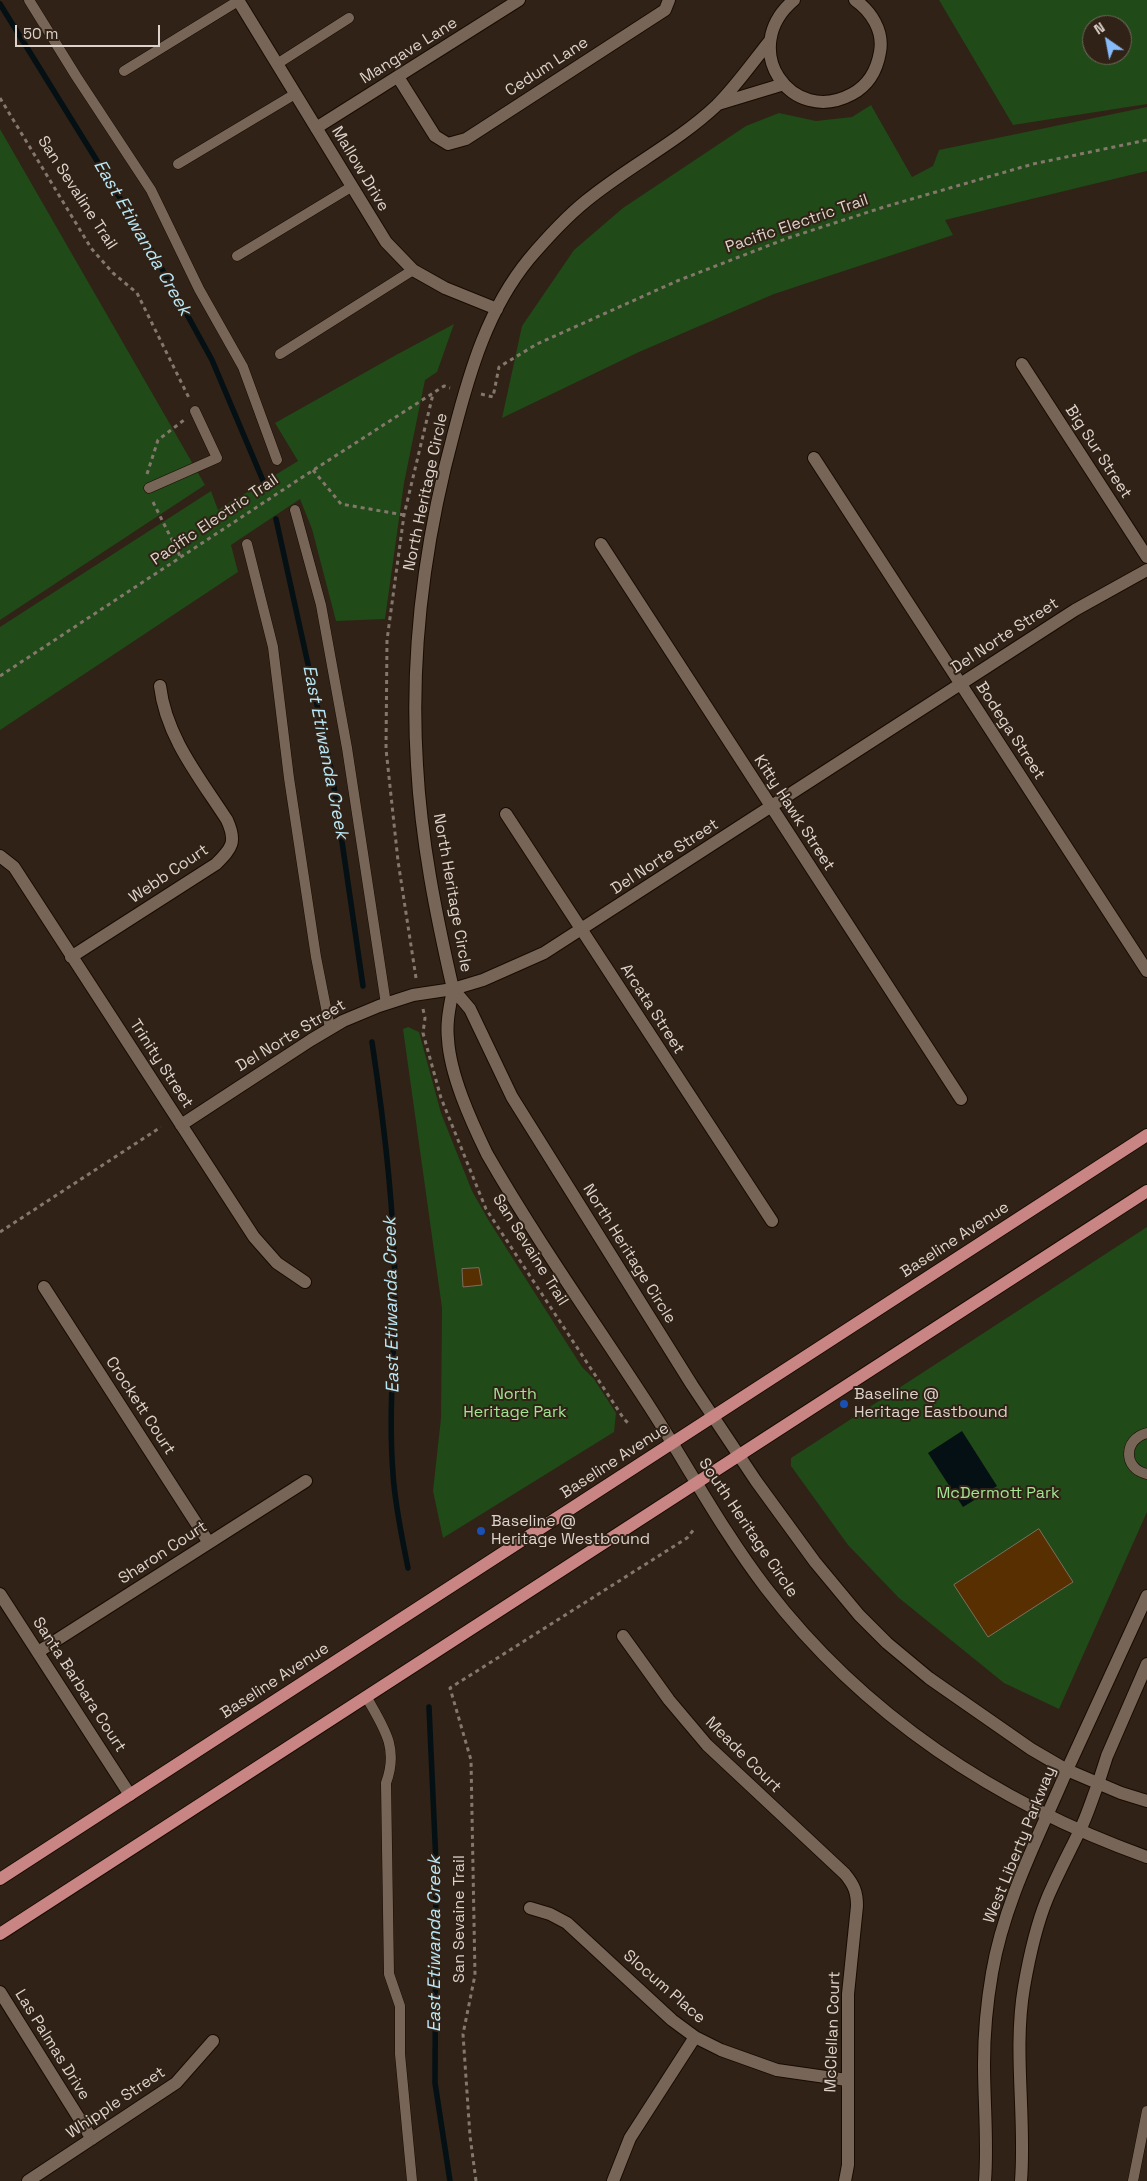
<!DOCTYPE html>
<html>
<head>
<meta charset="utf-8">
<style>
	body { margin:0 }
	#map { position:relative; width:1147px; height:2181px; overflow:hidden; background:#302216; font-family:"Space Grotesk",sans-serif }
	canvas { display:block }
	.north { position:absolute; left:1082px; top:15px; width:50px; height:50px; box-sizing:border-box; background:#302216; border:1px solid #75695e; border-radius:50%; rotate:327deg; font-size:14px; font-weight:700; line-height:20px; text-align:center; color:#ddd3cb }
	.north::after { content:''; display:block; margin:auto; width:18px; height:22px; background:#87bbfb; clip-path:polygon(50% 0,100% 100%,50% 72%,0 100%) }
	.scale { position:absolute; left:15px; top:25px; width:145px; height:22px; box-sizing:border-box; border:2px solid #ddd3cb; border-top:0; padding-left:6px; font-size:15px; line-height:18px; white-space:nowrap; color:#ddd3cb; -webkit-text-stroke:4px #302216; paint-order:stroke }
</style>
</head>
<body>
<div id="map">
<canvas width="1147" height="2181"></canvas>
<div class="north">N</div>
<div class="scale">50 m</div>
</div>
<script>
const g = document.querySelector('canvas').getContext('2d');
g.lineJoin = 'round';
function fill(path, color) {
  g.fillStyle = color;
  g.fill(path, 'evenodd');
}
function trace(path, color, width, dash) {
  g.strokeStyle = color;
  g.lineWidth = width;
  g.lineCap = dash ? 'butt' : 'round';
  g.setLineDash(dash || []);
  g.stroke(path);
}
function write(font, color, halo, rows, align = 'center') {
  g.font = font + ' "Space Grotesk",sans-serif';
  g.lineWidth = 4;
  g.setLineDash([]);
  g.textBaseline = 'middle';
  g.strokeStyle = halo;
  g.fillStyle = color;
  for (const [text, x, y, turn = 0] of rows) {
    g.save();
    g.translate(x, y);
    g.rotate((+turn || 0) * Math.PI / 180);
    g.textAlign = isNaN(turn) ? turn : align;
    if (halo) g.strokeText(text, 0, 0);
    g.fillText(text, 0, 0);
    g.restore();
  }
}
const green = new Path2D(`
	M 939,0 L 1147,0 L 1147,104 L 1013,125 ZM 1092,25 L 1122,25 L 1122,55 L 1092,55 Z
	M 871,105 L 912,177 L 933,166 L 939,150 L 1147,107 L 1147,171 L 945,220 L 953,235 L 774,294 L 639,352 L 502,418 L 522,326 L 574,250 L 623,208 L 746,126 L 779,113 L 816,121 L 852,117 Z
	M 0,129 L 205,485 L 0,620 Z
	M 454,324 L 437,372 L 425,380 L 404,483 L 385,619 L 336,621 L 312,529 L 300,499 L 231,545 L 238,572 L 0,730 L 0,627 L 211,491 L 218,510 L 298,461 L 275,423 L 396,355 Z
	M 408,1027 L 419,1032 L 441,1113 L 472,1191 L 489,1221 L 582,1367 L 594,1379 L 616,1413 L 614,1432 L 443,1538 L 433,1491 L 441,1418 L 442,1308 L 403,1029 Z
	M 1147,1227 L 1147,1512 L 1059,1709 L 1004,1683 L 899,1598 L 848,1545 L 791,1466 L 791,1458 Z`);
const water = new Path2D(`
	M 962,1431 L 997,1486 L 963,1507 L 928,1453 Z`);
const stream = new Path2D(`
	M 0,4 L 146,240 L 212,360 L 264,483
	M 276,519 L 332,773 L 363,986
	M 372,1042 C 384,1122 394,1203 395,1284 C 395,1348 388,1411 393,1474 C 395,1506 402,1537 408,1568
	M 429,1707 L 436,1864 L 435,2083 L 450,2181`);
const building = new Path2D(`
	M 479,1268 L 482,1285 L 463,1287 L 462,1269 Z
	M 1039,1529 L 1073,1582 L 988,1637 L 954,1585 Z`);
const path = new Path2D(`
	M 0,98 L 91,248 L 113,273 L 137,293 L 190,400
	M 481,394 L 493,397 L 499,367 L 537,344 L 677,281 L 788,238 L 884,207 L 1033,164 L 1147,140
	M 313,470 L 341,504 L 404,515
	M 147,474 L 158,440 L 184,420
	M 153,502 L 181,558
	M 0,676 L 298,480 L 444,386 L 450,388
	M 416,978 L 398,861 L 386,749 L 387,640 L 404,515 L 433,394
	M 423,1009 L 425,1018 L 423,1033 L 441,1098 L 486,1209 L 624,1419 L 630,1425
	M 0,1232 L 161,1127
	M 476,2181 L 470,2136 L 463,2034 L 475,1975 L 471,1760 L 450,1688 L 687,1538 L 695,1528`);
const service = new Path2D(`
	M 29,0 L 76,76 L 151,190 L 199,289 L 243,367 L 277,460
	M 277,64 L 349,18
	M 124,71 L 238,1
	M 178,164 L 295,94
	M 237,256 L 351,187
	M 280,354 L 413,270
	M 149,488 L 217,458 L 195,411
	M 295,510 L 321,605 L 347,748 L 386,1004
	M 247,544 L 273,647 L 289,778 L 316,957 L 330,1028
	M 1147,1433 C 1123,1439 1123,1469 1147,1474
	M 367,1698 C 384,1728 399,1748 386,1783 L 389,1974 L 400,2006 L 400,2054 L 412,2181
	M 1133,2181 L 1147,2111`);
const minor = new Path2D(`
	M 238,0 L 386,242 L 413,270 L 445,288 L 497,309
	M 794,0 C 737,48 791,127 852,94 C 869,85 877,70 880,52 C 884,31 871,11 855,0
	M 398,77 L 435,136 L 448,144 L 466,139 L 665,10 L 669,0
	M 718,104 L 784,84
	M 316,128 L 519,0
	M 1022,364 L 1147,557
	M 814,458 L 1147,971
	M 601,544 L 961,1099
	M 506,814 L 772,1221
	M 0,856 L 14,867 L 254,1237 L 277,1263 L 305,1282
	M 71,957 L 216,864 C 232,848 237,842 227,820 C 200,778 166,737 160,686
	M 453,989 C 436,915 421,840 417,765 C 410,653 425,539 454,432 C 470,370 488,309 529,259 C 546,239 565,218 586,201 C 627,167 678,142 717,105 C 736,86 752,63 769,42
	M 181,1125 L 311,1040 L 343,1021 L 379,1006 L 413,995 L 453,989 L 483,980 L 544,953 L 1075,610 L 1147,570
	M 44,1287 L 209,1543
	M 0,1594 L 130,1795
	M 623,1636 L 669,1700 L 707,1745 L 845,1874 C 854,1885 857,1892 857,1906 L 848,1994 L 848,2165 L 845,2181
	M 38,1652 L 306,1481
	M 1067,1770 L 1147,1596
	M 1098,1784 L 1107,1756 L 1147,1664
	M 530,1908 L 550,1914 L 567,1923 L 672,2020 L 695,2037 L 721,2050 L 777,2070 L 847,2080
	M 0,1992 L 92,2139
	M 28,2181 L 176,2083 L 213,2041
	M 613,2181 L 630,2138 L 695,2037`);
const tertiary = new Path2D(`
	M 453,989 C 450,1006 446,1022 448,1039 C 450,1075 471,1121 487,1154 C 537,1241 596,1324 651,1409 C 689,1468 723,1532 766,1588 C 863,1715 998,1804 1147,1857
	M 453,989 L 470,1009 L 512,1097 L 692,1385 L 756,1481 L 815,1562 L 859,1615 L 887,1643 L 929,1678 L 1031,1749 L 1067,1770 L 1121,1793 L 1147,1801
	M 985,2181 C 988,2142 984,2103 984,2064 C 984,2034 987,2002 992,1973 C 1004,1902 1039,1836 1067,1770
	M 1021,2181 C 1026,2117 1013,2051 1024,1987 C 1029,1958 1036,1926 1047,1899 C 1057,1875 1069,1853 1080,1830 C 1087,1816 1092,1799 1098,1784`);
const primary = new Path2D(`
	M 0,1879 L 1147,1135
	M 0,1934 L 1147,1191`);
const markers = [
	[844,1404,5,"#1a4fb4"],
	[481,1531,5,"#1a4fb4"]
];
const streetNames = [
	["Mangave Lane",409,51,-32],
	["Cedum Lane",547,67,-33],
	["Mallow Drive",360,169,59],
	["San Sevaline Trail",77,193,57],
	["Pacific Electric Trail",797,224,-19],
	["Big Sur Street",1098,452,57],
	["North Heritage Circle",426,492,-78],
	["Pacific Electric Trail",215,520,-34],
	["Del Norte Street",1005,636,-33],
	["Bodega Street",1010,731,57],
	["Kitty Hawk Street",794,813,57],
	["Del Norte Street",665,857,-33],
	["Webb Court",169,874,-34],
	["North Heritage Circle",452,893,80],
	["Arcata Street",652,1009,57],
	["Del Norte Street",291,1036,-31],
	["Trinity Street",161,1064,57],
	["Baseline Avenue",955,1240,-33],
	["San Sevaine Trail",530,1250,58],
	["North Heritage Circle",629,1254,58],
	["Crockett Court",140,1406,57],
	["Baseline Avenue",615,1461,-33],
	["South Heritage Circle",748,1528,56],
	["Sharon Court",163,1553,-33],
	["Baseline Avenue",275,1681,-33],
	["Santa Barbara Court",79,1685,57],
	["Meade Court",743,1755,45],
	["West Liberty Parkway",1020,1845,-68],
	["San Sevaine Trail",460,1919,-90],
	["Slocum Place",664,1987,41],
	["McClellan Court",833,2032,-88],
	["Las Palmas Drive",52,2045,58],
	["Whipple Street",116,2103,-34]
];
const parkNames = [
	["North",515,1395],
	["Heritage Park",515,1413],
	["McDermott Park",998,1494]
];
const poiNames = [
	["Baseline @",854,1395],
	["Heritage Eastbound",854,1413],
	["Baseline @",491,1522],
	["Heritage Westbound",491,1540]
];
const waterNames = [
	["East Etiwanda Creek",142,238,60],
	["East Etiwanda Creek",325,752,79],
	["East Etiwanda Creek",392,1305,-91],
	["East Etiwanda Creek",435,1944,-90]
];
fill(green, '#204a17');
fill(water, '#041014');
trace(stream, '#041014', 5.5);
fill(building, '#572f00');
trace(building, '#7e6d5f', 1);
trace(service, '#180b02', 11);
trace(minor, '#180b02', 14);
trace(tertiary, '#180b02', 14);
trace(primary, '#180b02', 14);
trace(path, '#84786d', 3, [4, 4]);
trace(service, '#776658', 10);
trace(minor, '#776658', 12);
trace(tertiary, '#776658', 12);
trace(primary, '#c98484', 12);
for (const [x, y, r, color] of markers) {
  const dot = new Path2D();
  dot.arc(x, y, r, 0, 2 * Math.PI);
  g.fillStyle = color;
  g.fill(dot);
  trace(dot, '#302216', 2);
}
write('16px', '#ddd3cb', '#302216', streetNames);
write('16px', '#a1e593', '#302216', parkNames);
write('16px', '#ddd3cb', '#302216', poiNames, 'left');
write('italic 18px', '#b9e7f6', '#302216', waterNames);
</script>
</body>
</html>
